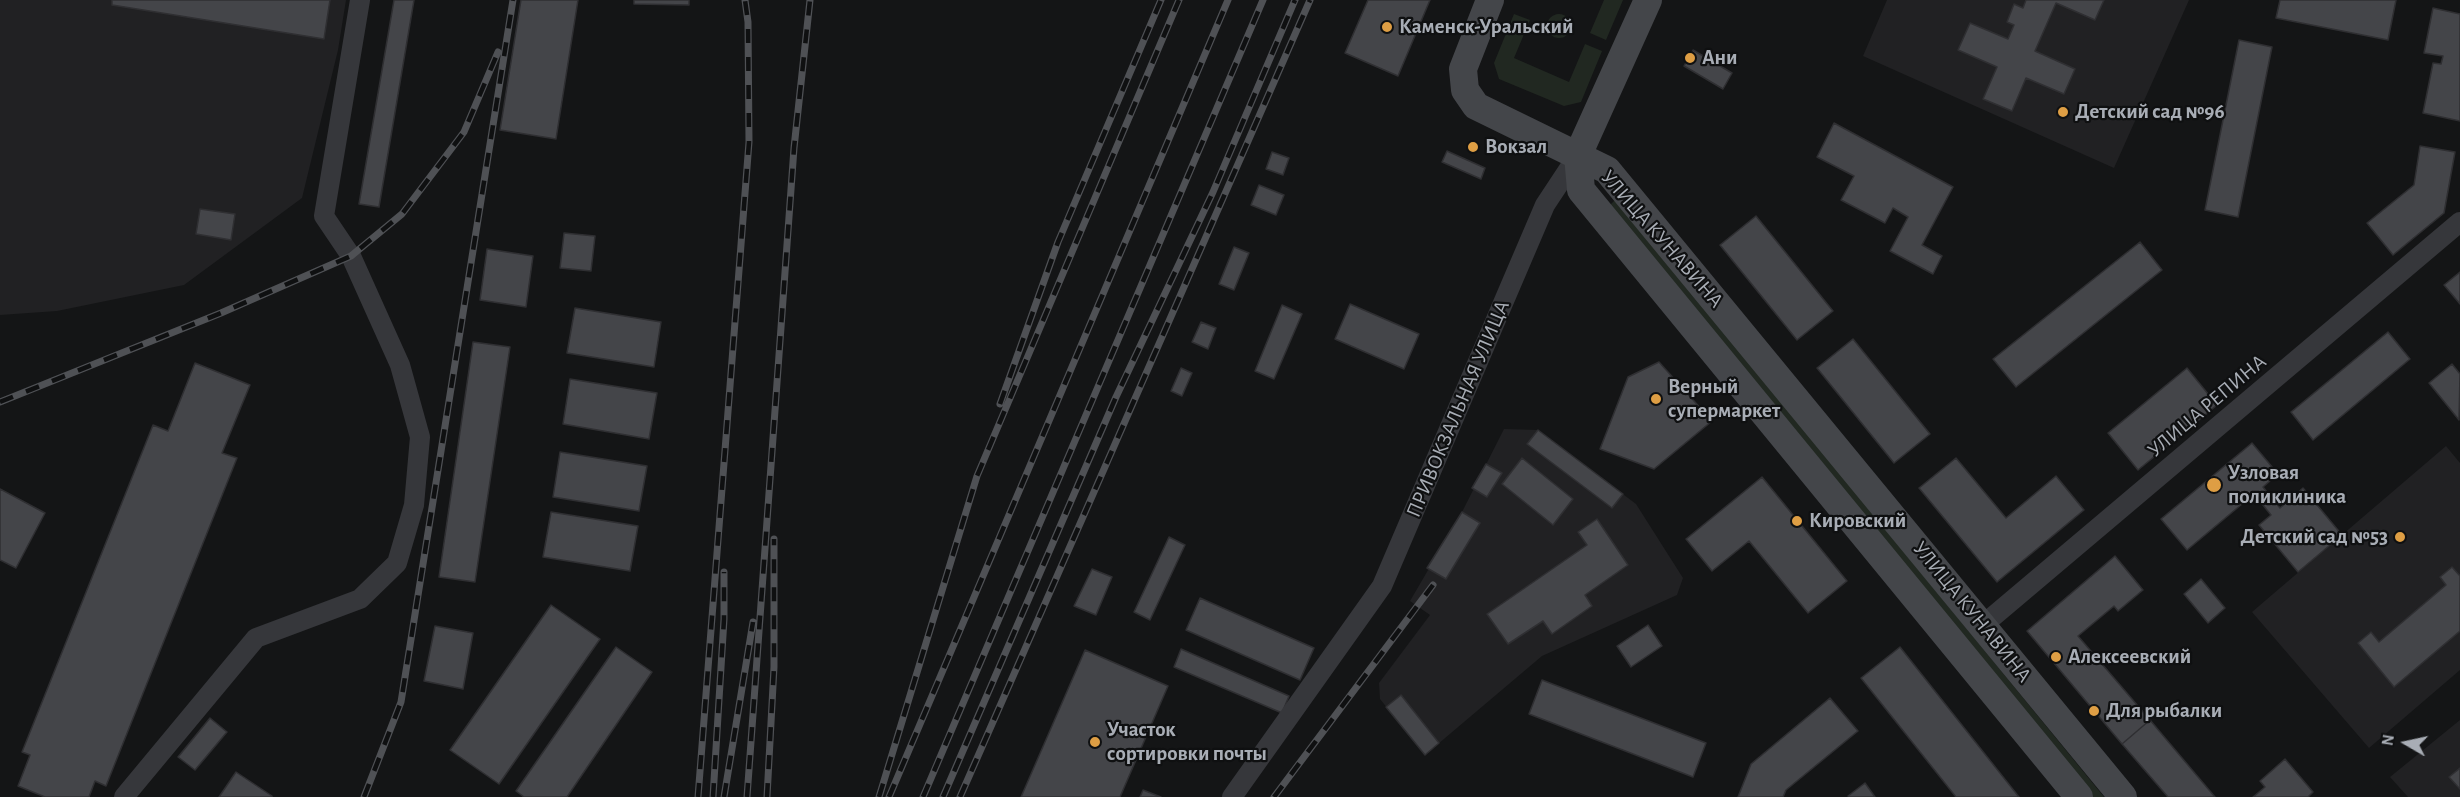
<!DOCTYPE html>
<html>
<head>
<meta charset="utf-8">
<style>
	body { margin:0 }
	#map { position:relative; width:2460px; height:797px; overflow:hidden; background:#141516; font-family:"Alegreya Sans",sans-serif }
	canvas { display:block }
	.north { position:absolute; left:2376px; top:713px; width:60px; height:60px; -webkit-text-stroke:4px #0f1011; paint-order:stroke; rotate:279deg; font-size:16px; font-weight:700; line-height:24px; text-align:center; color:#a8adb5 }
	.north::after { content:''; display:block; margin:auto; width:21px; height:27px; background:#a8adb5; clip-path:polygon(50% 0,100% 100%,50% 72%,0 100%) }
</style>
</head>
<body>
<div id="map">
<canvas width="2460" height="797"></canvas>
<div class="north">N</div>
</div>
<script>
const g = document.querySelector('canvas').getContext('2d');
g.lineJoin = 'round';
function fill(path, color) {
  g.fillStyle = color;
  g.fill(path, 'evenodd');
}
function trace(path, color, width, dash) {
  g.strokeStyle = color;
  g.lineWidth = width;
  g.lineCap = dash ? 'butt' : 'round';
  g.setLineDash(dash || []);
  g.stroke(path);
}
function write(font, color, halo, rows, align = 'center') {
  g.font = font + ' "Alegreya Sans",sans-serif';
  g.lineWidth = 4.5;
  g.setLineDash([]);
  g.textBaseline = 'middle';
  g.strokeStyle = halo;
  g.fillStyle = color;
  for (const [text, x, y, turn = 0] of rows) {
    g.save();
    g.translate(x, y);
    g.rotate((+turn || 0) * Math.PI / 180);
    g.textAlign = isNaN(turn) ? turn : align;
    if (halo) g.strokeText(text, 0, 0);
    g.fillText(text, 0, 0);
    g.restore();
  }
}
const built = new Path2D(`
	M 0,0 L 346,0 L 338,50 L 302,198 L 184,285 L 57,311 L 0,315 Z
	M 1887,0 L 2189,0 L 2114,168 L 1863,56 Z
	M 1504,429 L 1538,430 L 1636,504 L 1683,578 L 1677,595 L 1542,656 L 1425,755 L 1380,699 L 1379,683 L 1430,615 L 1410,601 L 1462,512 Z
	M 2446,446 L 2460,463 L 2460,670 L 2369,748 L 2252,612 Z
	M 2460,720 L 2460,797 L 2408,797 L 2390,777 Z`);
const green = new Path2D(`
	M 1604,0 L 1623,0 L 1606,40 L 1590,33 Z
	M 1514,14 L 1530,20 L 1514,58 L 1569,82 L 1585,44 L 1602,51 L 1581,102 L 1564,106 L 1499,79 L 1494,63 Z
	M1547 26a12 12 0 1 1 24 0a12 12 0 1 1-24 0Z
	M 1616,199 L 2104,797 L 2092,797 L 1609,206 Z`);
const building = new Path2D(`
	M 112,0 L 330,0 L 324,39 L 112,5 Z
	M 394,0 L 414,0 L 379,207 L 359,204 Z
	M 521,0 L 578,0 L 556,139 L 500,130 Z
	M 634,0 L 689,0 L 689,5 L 634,4 Z
	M 1368,0 L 1430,0 L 1398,76 L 1345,53 Z
	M 2026,0 L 2104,0 L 2095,20 L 2056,3 L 2035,51 L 2075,69 L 2064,94 L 2026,78 L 2012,111 L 1983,99 L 1997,67 L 1958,50 L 1970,23 L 2008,39 L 2014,25 L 2007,22 L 2014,4 L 2023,8 Z
	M 2280,0 L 2396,0 L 2388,40 L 2276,18 Z
	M 2433,8 L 2460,14 L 2460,121 L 2423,113 L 2433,63 L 2441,64 L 2443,56 L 2424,53 Z
	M 2239,40 L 2272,47 L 2238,217 L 2205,210 Z
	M 1693,50 L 1732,73 L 1723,89 L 1684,66 Z
	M 1834,123 L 1953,187 L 1922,245 L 1942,256 L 1933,274 L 1890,251 L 1908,217 L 1893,208 L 1885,223 L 1841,200 L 1854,176 L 1817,157 Z
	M 2420,146 L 2455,152 L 2444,213 L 2393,255 L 2367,223 L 2414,185 Z
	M 1447,151 L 1485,168 L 1481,179 L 1442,162 Z
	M 1272,152 L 1289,158 L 1283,175 L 1266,169 Z
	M 1259,185 L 1284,195 L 1276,215 L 1251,205 Z
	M 200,209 L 235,214 L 231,240 L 196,234 Z
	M 1756,216 L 1833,311 L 1797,340 L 1720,245 Z
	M 564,233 L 595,236 L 591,271 L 560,268 Z
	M 2140,242 L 2162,270 L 2016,387 L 1993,359 Z
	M 1234,247 L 1249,253 L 1234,290 L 1219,284 Z
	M 487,249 L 533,256 L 526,307 L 480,300 Z
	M 2460,272 L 2460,304 L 2444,285 Z
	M 1350,304 L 1419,334 L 1404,369 L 1335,339 Z
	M 1282,305 L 1302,314 L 1274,379 L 1255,371 Z
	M 575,308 L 661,322 L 654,367 L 567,353 Z
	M 1201,322 L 1216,328 L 1208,349 L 1192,342 Z
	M 2388,332 L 2410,359 L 2313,440 L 2291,412 Z
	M 1853,339 L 1930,434 L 1894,463 L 1817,368 Z
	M 473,342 L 510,347 L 475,582 L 439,577 Z
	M 1659,362 L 1712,421 L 1654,469 L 1600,449 L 1628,377 Z
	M 195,363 L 250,385 L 222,453 L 237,458 L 106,786 L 95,781 L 89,797 L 45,797 L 18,786 L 30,755 L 22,752 L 153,425 L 168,431 Z
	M 2452,364 L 2460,374 L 2459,420 L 2429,383 Z
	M 1181,368 L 1192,373 L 1182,396 L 1171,391 Z
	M 2187,368 L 2217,405 L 2138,470 L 2108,433 Z
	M 570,379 L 657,393 L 649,439 L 563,424 Z
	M 1538,430 L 1623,494 L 1612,508 L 1527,444 Z
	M 2252,443 L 2278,474 L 2263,487 L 2280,508 L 2303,488 L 2342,535 L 2298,572 L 2259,525 L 2271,515 L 2254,494 L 2187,550 L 2161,519 Z
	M 560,452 L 647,466 L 639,511 L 553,497 Z
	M 1522,458 L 1573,499 L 1553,525 L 1502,484 Z
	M 1956,458 L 2006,518 L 2056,476 L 2084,510 L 1997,582 L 1919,488 Z
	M 1486,464 L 1502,473 L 1487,497 L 1472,488 Z
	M 1762,477 L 1847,581 L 1808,613 L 1749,541 L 1712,571 L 1686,539 Z
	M 0,489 L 45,513 L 16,568 L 0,560 Z
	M 551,512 L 638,526 L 630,571 L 543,557 Z
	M 1462,512 L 1480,523 L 1446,579 L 1427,568 Z
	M 1597,519 L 1628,565 L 1585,595 L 1592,606 L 1552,634 L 1543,621 L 1508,644 L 1487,614 L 1587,545 L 1578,532 Z
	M 1169,537 L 1185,545 L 1150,620 L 1134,612 Z
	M 2115,556 L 2143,590 L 2118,611 L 2114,606 L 2078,636 L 2150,720 L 2122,744 L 2027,631 Z
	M 2452,567 L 2460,576 L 2460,631 L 2394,687 L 2358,643 L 2371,632 L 2379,642 L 2446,585 L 2440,577 Z
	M 1092,569 L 1112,577 L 1096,615 L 1074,606 Z
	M 2201,579 L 2225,608 L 2208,623 L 2184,594 Z
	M 1200,598 L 1314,648 L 1300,680 L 1186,630 Z
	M 551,605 L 600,639 L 499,784 L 450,750 Z
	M 1648,625 L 1662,646 L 1631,667 L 1617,646 Z
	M 435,626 L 473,633 L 463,689 L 424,681 Z
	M 616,647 L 652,672 L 567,797 L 524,797 L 516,791 Z
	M 1900,647 L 2019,797 L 1956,797 L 1861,678 Z
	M 1181,649 L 1289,696 L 1282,713 L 1174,667 Z
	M 1085,650 L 1168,686 L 1120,797 L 1021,797 Z
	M 1542,680 L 1706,743 L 1693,777 L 1529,714 Z
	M 1401,695 L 1439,743 L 1425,755 L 1386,707 Z
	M 1830,698 L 1858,731 L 1786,790 L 1783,797 L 1738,797 L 1751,764 Z
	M 210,718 L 227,732 L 195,770 L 178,757 Z
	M 2150,720 L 2166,739 L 2215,797 L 2168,797 L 2122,744 Z
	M 2285,759 L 2313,792 L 2308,797 L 2253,797 L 2265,787 L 2260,781 Z
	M 2460,768 L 2460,789 L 2449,777 Z
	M 236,772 L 272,796 L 272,797 L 219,797 Z
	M 1865,783 L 1875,797 L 1849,797 L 1848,796 Z
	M 1143,790 L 1161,797 L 1140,797 Z`);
const street = new Path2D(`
	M 1983,625 L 2460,222
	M 124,797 L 256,638 L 360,599 L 397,563 L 414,505 L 420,437 L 400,365 L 351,256 L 324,216 L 360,0
	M 1232,797 L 1382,586 L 1545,205 L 1578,155`);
const secondary = new Path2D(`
	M 1490,0 L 1463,69 L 1465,90 L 1476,106 L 1607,170 L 2123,797
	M 1648,0 L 1578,155 L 1581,190 L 2079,797`);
const rail = new Path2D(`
	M 0,402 L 221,313 L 351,256 L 402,214 L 464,132 L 498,52
	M 1000,404 L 1058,242 L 1161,0
	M 364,797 L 401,702 L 513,0
	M 698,797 L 749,142 L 748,22 L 745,0
	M 713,797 L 724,619 L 724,572
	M 724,797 L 753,622
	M 747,797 L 794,148 L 810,0
	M 767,797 L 774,667 L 774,539
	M 879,797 L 977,476 L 1179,0
	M 889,797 L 1228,0
	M 923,797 L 1263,0
	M 943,797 L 1116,397 L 1213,192 L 1295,0
	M 960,797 L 1310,0
	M 1274,797 L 1433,585`);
const markers = [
	[1387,27,6,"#de9e44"],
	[1690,58,6,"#de9e44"],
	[2063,112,6,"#de9e44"],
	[1473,147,6,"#de9e44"],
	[1656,399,6,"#de9e44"],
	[2214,485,8,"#de9e44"],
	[1797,521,6,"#de9e44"],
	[2400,537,6,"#de9e44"],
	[2056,657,6,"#de9e44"],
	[2094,711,6,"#de9e44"],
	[1095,742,6,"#de9e44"]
];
const poiNames = [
	["Каменск-Уральский",1399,27],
	["Ани",1702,58],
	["Детский сад №96",2075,112],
	["Вокзал",1485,147],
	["Верный",1668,387],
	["супермаркет",1668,411],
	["Узловая",2228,473],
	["поликлиника",2228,497],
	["Кировский",1809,521],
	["Детский сад №53",2388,537,"right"],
	["Алексеевский",2068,657],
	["Для рыбалки",2106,711],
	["Участок",1107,730],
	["сортировки почты",1107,754]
];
const streetNames = [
	["УЛИЦА КУНАВИНА",1662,239,49],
	["УЛИЦА РЕПИНА",2207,406,-40],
	["ПРИВОКЗАЛЬНАЯ УЛИЦА",1458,409,-67],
	["УЛИЦА КУНАВИНА",1972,612,51]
];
fill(built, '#212123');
fill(green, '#212821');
fill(building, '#444549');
trace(building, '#2f2f32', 1.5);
trace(street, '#36373b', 20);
trace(secondary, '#44464a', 28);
trace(rail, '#4f5155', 7);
trace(rail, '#0f1011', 4.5, [14]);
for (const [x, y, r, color] of markers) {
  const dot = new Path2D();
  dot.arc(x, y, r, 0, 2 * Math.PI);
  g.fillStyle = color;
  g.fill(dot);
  trace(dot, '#0f1011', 2);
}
write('bold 21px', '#a8adb5', '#0f1011', poiNames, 'left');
write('21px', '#a8adb5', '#0f1011', streetNames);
</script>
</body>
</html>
